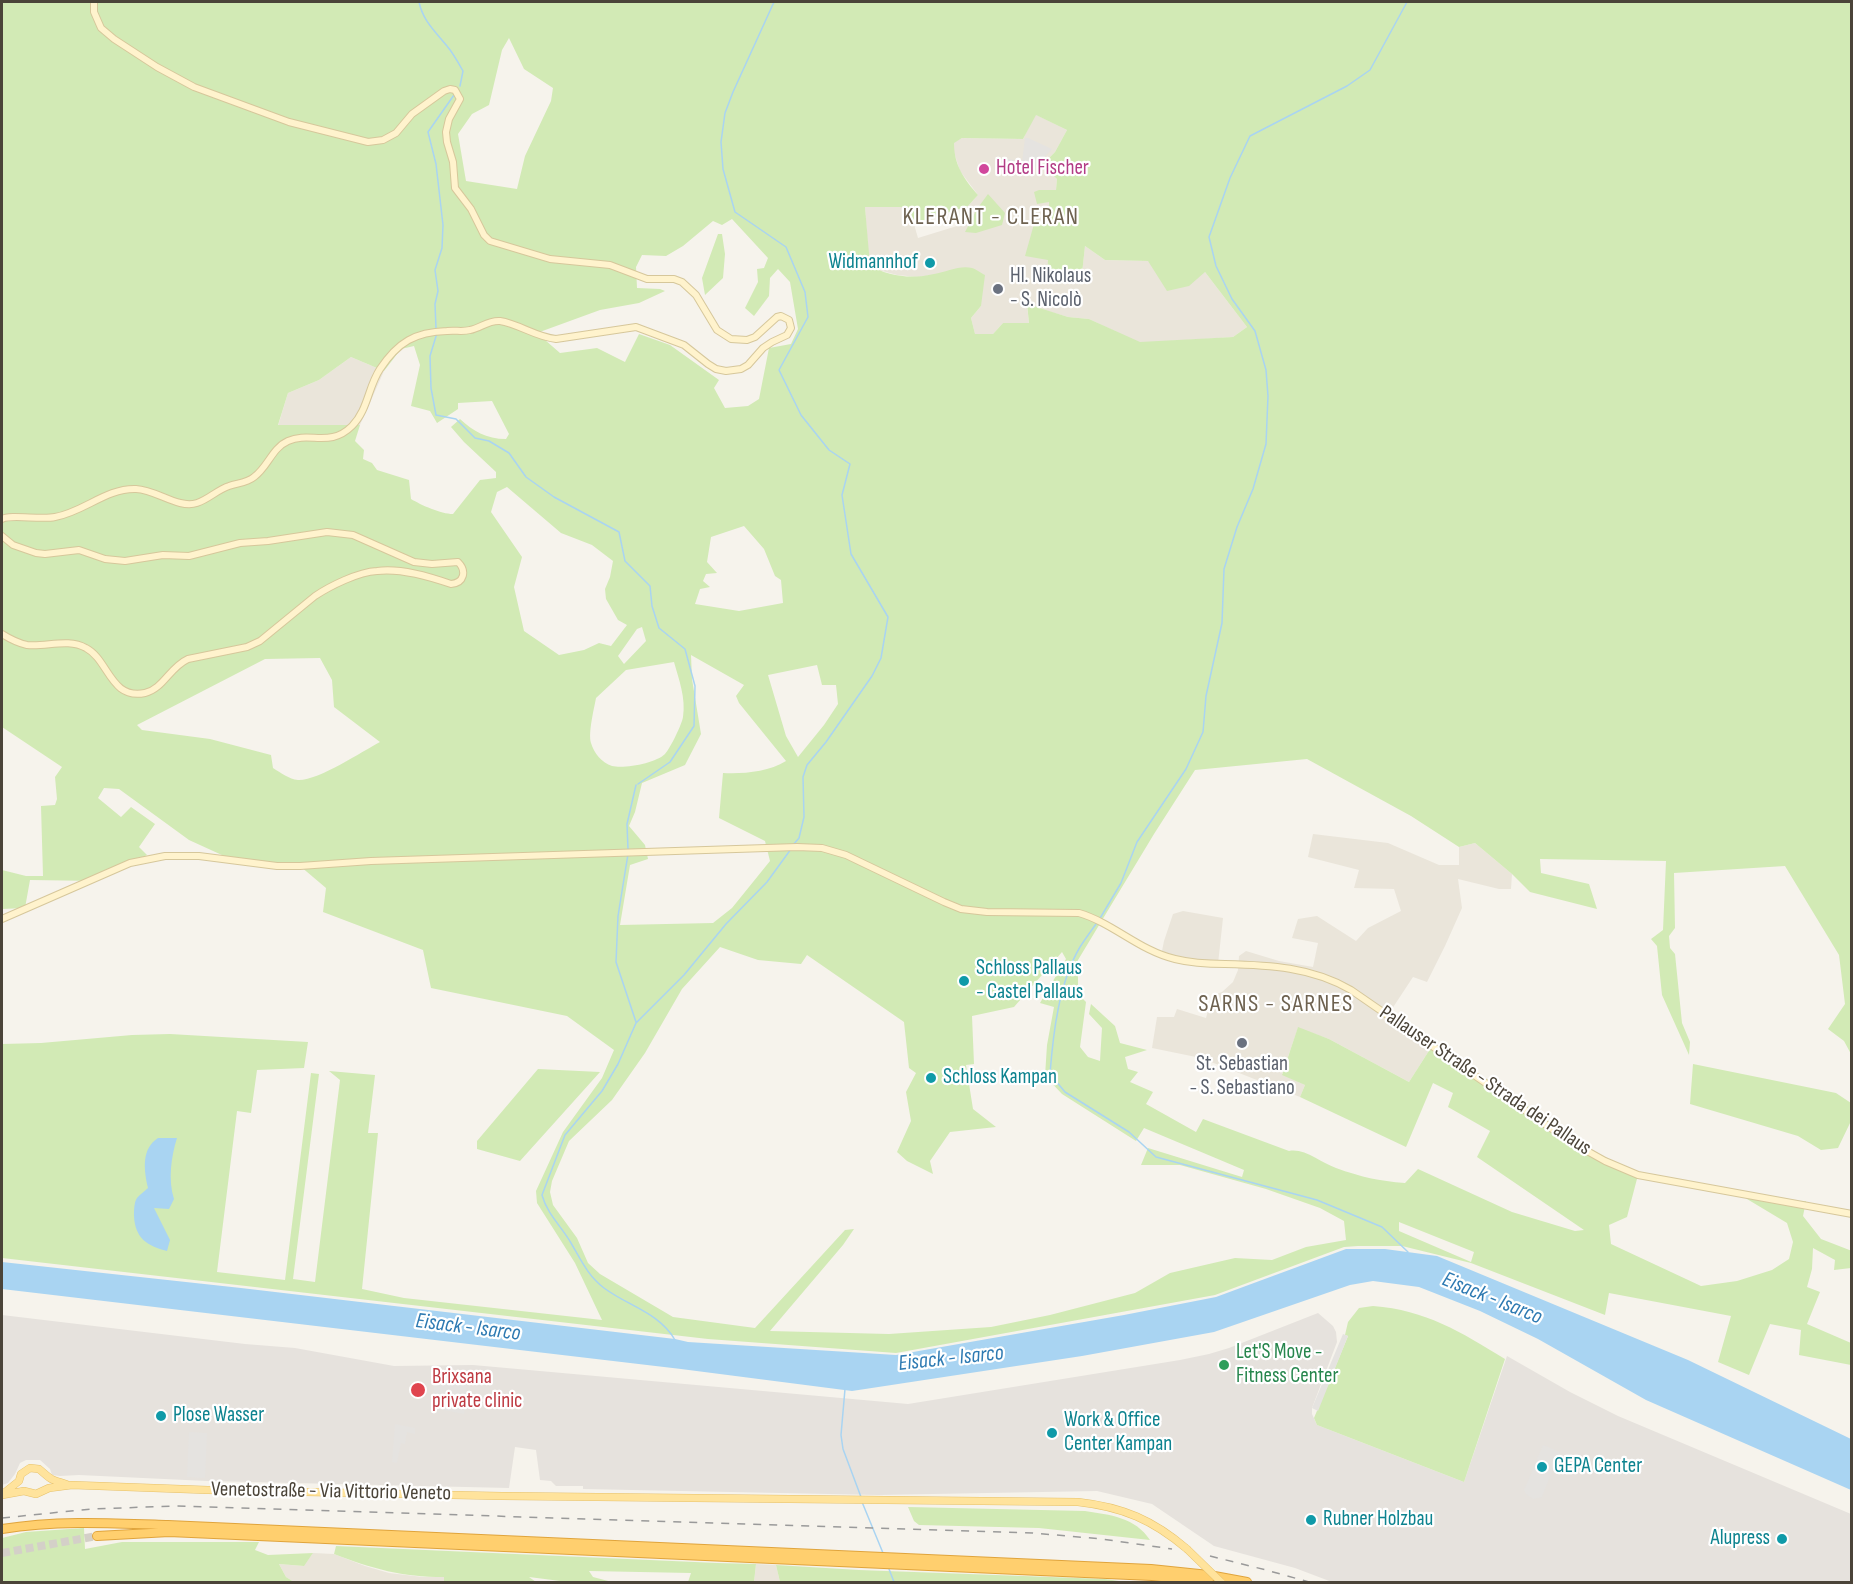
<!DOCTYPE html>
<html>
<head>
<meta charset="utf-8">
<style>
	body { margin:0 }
	#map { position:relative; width:1853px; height:1584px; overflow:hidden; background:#f6f3ec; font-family:"Sofia Sans Condensed",sans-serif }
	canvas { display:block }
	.frame { position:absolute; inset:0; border:3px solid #4b4439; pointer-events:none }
</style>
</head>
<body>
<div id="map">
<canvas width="1853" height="1584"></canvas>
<div class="frame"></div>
</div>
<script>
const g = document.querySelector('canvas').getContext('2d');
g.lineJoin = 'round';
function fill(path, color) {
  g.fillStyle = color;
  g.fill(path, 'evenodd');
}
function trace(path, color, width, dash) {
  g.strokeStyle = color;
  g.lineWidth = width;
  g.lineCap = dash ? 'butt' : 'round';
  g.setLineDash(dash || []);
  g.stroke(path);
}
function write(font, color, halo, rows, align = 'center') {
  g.font = font + ' "Sofia Sans Condensed",sans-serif';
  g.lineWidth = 4.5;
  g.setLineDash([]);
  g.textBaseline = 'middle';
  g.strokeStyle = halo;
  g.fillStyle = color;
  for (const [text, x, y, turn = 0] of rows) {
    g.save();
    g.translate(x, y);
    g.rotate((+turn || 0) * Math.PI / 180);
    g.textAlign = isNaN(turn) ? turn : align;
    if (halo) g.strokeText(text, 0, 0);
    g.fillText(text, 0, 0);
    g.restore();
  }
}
const residential = new Path2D(`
	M 1035,114 L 1067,130 L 1055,152 L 1042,165 L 1057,179 L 1056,190 L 1039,190 L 1049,202 L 1048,260 L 1081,282 L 1085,246 L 1105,260 L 1148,261 L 1205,272 L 1247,327 L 1233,337 L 1140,343 L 1089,319 L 1068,317 L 1027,305 L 1029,323 L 1003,323 L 993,334 L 975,334 L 971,318 L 981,306 L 933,275 L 918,277 L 897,275 L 875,269 L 869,265 L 865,207 L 909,207 L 918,238 L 957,226 L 968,206 L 978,195 L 960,171 L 954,152 L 954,142 L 962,138 L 1023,139 Z
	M 351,357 L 384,371 L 360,425 L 278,426 L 288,393 L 319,380 Z
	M 1313,834 L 1388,843 L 1439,865 L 1459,865 L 1459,847 L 1475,843 L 1512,874 L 1511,889 L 1499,889 L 1458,879 L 1462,908 L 1445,946 L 1427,982 L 1413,977 L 1388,1015 L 1432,1046 L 1409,1082 L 1329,1039 L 1298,1028 L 1282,1074 L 1305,1085 L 1300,1097 L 1201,1058 L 1152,1048 L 1157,1017 L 1174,1017 L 1177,1009 L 1206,1018 L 1212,996 L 1222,992 L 1233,982 L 1238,970 L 1239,956 L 1246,951 L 1279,961 L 1313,967 L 1318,943 L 1292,938 L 1298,919 L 1317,916 L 1356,941 L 1368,928 L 1401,911 L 1394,889 L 1354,888 L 1359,870 L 1308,857 Z
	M 1183,911 L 1223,918 L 1218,964 L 1161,956 L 1164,941 L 1173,914 Z
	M 313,1553 L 334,1554 L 365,1566 L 389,1573 L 423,1577 L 445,1577 L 444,1582 L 294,1582 L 286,1577 L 279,1564 L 303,1566 Z
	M 756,1564 L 776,1565 L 780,1582 L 754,1582 Z`);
const industrial = new Path2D(`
	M 1318,1313 L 1333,1326 L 1336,1332 L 1337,1342 L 1312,1408 L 1312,1414 L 1317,1425 L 1464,1482 L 1507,1356 L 1570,1392 L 1618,1416 L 1851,1514 L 1851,1582 L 1332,1582 L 1295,1568 L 1214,1546 L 1152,1504 L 1097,1491 L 878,1495 L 583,1489 L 583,1486 L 556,1486 L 551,1481 L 540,1480 L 536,1450 L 515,1447 L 509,1488 L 207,1481 L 79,1475 L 60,1476 L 52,1475 L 50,1469 L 40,1460 L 26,1460 L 20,1463 L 15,1474 L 8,1483 L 2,1485 L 2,1315 L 245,1344 L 295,1348 L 394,1366 L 473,1365 L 908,1404 L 1180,1360 L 1209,1354 L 1229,1348 Z`);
const green = new Path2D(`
	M 2,2 L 1851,2 L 1851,1054 L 1844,1041 L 1828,1029 L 1845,1004 L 1839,955 L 1785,866 L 1674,873 L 1675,928 L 1669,936 L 1670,948 L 1675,954 L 1682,1023 L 1690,1042 L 1689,1055 L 1662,995 L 1657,946 L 1651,939 L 1663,930 L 1666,861 L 1540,859 L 1541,873 L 1589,884 L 1597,909 L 1530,892 L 1512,874 L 1475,843 L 1459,847 L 1411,816 L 1307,759 L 1195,770 L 1154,834 L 1078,960 L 1078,994 L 1086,1002 L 1080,1047 L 1088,1057 L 1100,1061 L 1102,1028 L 1089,1014 L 1091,1004 L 1115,1026 L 1120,1043 L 1147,1050 L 1125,1057 L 1128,1069 L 1138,1072 L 1130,1082 L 1153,1092 L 1146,1104 L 1196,1132 L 1203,1119 L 1289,1151 C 1305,1148 1321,1163 1336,1168 C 1361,1177 1379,1181 1405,1183 L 1418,1169 L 1512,1212 L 1575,1231 L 1584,1230 L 1477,1157 L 1490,1131 L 1448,1107 L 1453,1093 L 1433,1083 L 1406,1147 L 1300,1097 L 1305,1085 L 1282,1075 L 1298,1027 L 1329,1039 L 1409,1082 L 1432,1046 L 1450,1059 L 1503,1088 L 1580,1144 L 1638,1175 L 1627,1217 L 1609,1225 L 1611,1244 L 1701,1286 L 1737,1281 L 1772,1270 L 1789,1259 L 1793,1242 L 1787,1223 L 1737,1193 L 1790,1203 L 1806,1201 L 1803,1216 L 1821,1239 L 1852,1251 L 1851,1268 L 1834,1270 L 1835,1260 L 1813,1248 L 1812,1269 L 1807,1287 L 1820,1292 L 1807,1324 L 1851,1343 L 1851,1365 L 1799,1355 L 1801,1330 L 1770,1324 L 1749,1375 L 1718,1362 L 1731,1316 L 1609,1293 L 1605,1315 L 1471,1263 L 1402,1246 L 1358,1246 L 1344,1247 L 1215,1295 L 896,1353 L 708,1339 L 2,1258 L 2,1044 L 41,1043 L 132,1035 L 170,1034 L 308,1042 L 304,1068 L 257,1070 L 251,1113 L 237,1111 L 217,1272 L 285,1280 L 311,1073 L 319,1074 L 293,1279 L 315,1282 L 340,1080 L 329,1071 L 375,1075 L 368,1133 L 378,1133 L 362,1289 L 404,1298 L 602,1320 L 575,1263 L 537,1203 L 536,1191 L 563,1132 L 602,1078 L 614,1050 L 567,1016 L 431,988 L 423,950 L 323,912 L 326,888 L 300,866 L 235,861 L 189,840 L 119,789 L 104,788 L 98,798 L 121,817 L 131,807 L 155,824 L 139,847 L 147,855 L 98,881 L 30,880 L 25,908 L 2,909 L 2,870 L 26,876 L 43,876 L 41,806 L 55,805 L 57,799 L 55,777 L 62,767 L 2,727 ZM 509,38 L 524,69 L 553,88 L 551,101 L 525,156 L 517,189 L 466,181 L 458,134 L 472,114 L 489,105 L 502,50 ZM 1036,115 L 1067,130 L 1055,152 L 1042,165 L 1057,179 L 1056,190 L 1039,190 L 1034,192 L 1037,204 L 1049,202 L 1049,224 L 1034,224 L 1025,256 L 1048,260 L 1047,277 L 1081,283 L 1085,246 L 1105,260 L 1148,261 L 1167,291 L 1189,286 L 1205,272 L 1247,327 L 1233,337 L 1140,342 L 1089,319 L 1068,317 L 1027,304 L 1029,323 L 1003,323 L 993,334 L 975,334 L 971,318 L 981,306 L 985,275 C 981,273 976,269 972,268 C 960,265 946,272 934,274 C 913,279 888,277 870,265 L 865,207 L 908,207 L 913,224 L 968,206 L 978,195 C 964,179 954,165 954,143 L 962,138 L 1023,139 ZM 732,219 L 768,258 L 764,268 L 757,269 L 758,282 L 745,308 L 754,316 L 769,296 L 770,278 L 778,269 L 790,282 L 798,329 L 791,344 L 769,348 L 759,399 L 748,406 L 725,408 L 714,388 L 719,380 L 670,345 L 639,334 L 625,362 L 597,348 L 560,353 L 537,333 L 600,310 L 639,303 L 665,291 L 660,289 L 637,288 L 636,267 L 642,255 L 666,256 L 683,246 L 713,221 L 722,225 ZM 414,346 L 420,365 L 411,406 L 430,411 L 437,423 L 458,409 L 458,403 L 492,401 L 509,434 L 506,439 C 486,439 473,431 460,419 L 451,427 L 464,442 L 496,472 L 496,478 L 480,480 L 453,514 C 441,514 421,505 411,499 L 409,480 L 377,470 L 372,463 L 363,459 L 364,450 L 355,441 L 360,425 L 278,425 L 288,393 L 319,380 L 351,357 L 384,371 L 401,349 ZM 507,487 L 561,533 L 592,545 L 613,561 L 610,577 L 605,589 L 606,599 L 618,620 L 627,625 L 611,646 L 599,643 L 584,650 L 559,655 L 524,631 L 514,587 L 522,557 L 491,512 L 497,492 ZM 744,526 L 764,549 L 775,576 L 781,580 L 783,603 L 739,611 L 695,604 L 700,589 L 710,587 L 703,581 L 706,574 L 717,573 L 707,562 L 711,537 ZM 642,627 L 646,641 L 624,664 L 618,656 L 637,629 ZM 691,655 L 744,685 L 736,696 L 739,703 L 786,761 C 768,772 743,774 723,773 L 719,818 L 765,841 L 770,861 L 732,908 L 713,923 L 620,925 L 630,865 L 648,859 L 645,845 L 629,826 L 635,812 L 642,783 L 685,765 L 701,734 L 692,679 ZM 320,658 L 332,680 L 334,707 L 380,742 C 361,752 318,781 298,780 C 289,779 281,773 273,768 L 271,755 L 210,739 L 142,730 L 137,725 L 265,659 ZM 674,662 C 679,680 686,698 683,717 C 682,724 670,749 665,754 C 656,763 625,769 612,766 C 602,763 594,753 591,743 C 588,733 594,709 596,698 L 626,670 ZM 817,665 L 822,685 L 836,685 L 838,704 L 824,725 L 798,757 L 786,736 L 768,675 ZM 720,947 L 758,960 L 801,964 L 807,955 L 904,1022 L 909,1068 L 916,1073 L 906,1092 L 911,1121 L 897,1152 L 907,1161 L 933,1174 L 930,1161 L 950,1132 L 996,1127 L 973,1109 L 966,1065 L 974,1064 L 972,1016 L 1014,1007 L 1062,952 L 1066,959 L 1040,1003 L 1054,1007 L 1047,1045 L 1045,1076 L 1062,1094 L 1136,1141 L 1144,1128 L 1244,1170 L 1242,1177 L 1148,1148 L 1141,1165 L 1180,1165 L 1266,1189 L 1320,1208 L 1344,1221 L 1346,1240 L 1306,1247 L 1272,1260 L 1235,1258 L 1170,1273 L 1135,1293 L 1050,1315 L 991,1327 L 889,1334 L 770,1331 L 843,1245 L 854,1229 L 845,1230 L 755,1328 L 673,1317 L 600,1274 L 588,1263 L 577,1238 L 553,1205 L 550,1192 L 552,1181 L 569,1141 L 612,1100 L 645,1053 L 682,989 ZM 1399,1222 L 1474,1252 L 1471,1262 L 1399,1231 Z
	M 988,194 L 1005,213 L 1002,225 L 976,233 L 965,232 L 977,209 Z
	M 718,234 L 722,234 L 725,254 L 723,278 L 705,295 L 702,278 Z
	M 1693,1064 L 1836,1093 L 1851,1103 L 1851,1121 L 1838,1148 L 1821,1150 L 1798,1136 L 1690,1104 Z
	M 538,1069 L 600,1072 L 520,1161 L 477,1149 L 477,1141 Z
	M 1373,1306 C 1426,1310 1461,1332 1505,1359 L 1464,1482 L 1317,1425 L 1314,1418 L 1348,1336 L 1345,1335 L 1348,1322 L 1359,1308 Z
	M 908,1507 L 1085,1511 C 1110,1515 1135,1517 1150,1540 L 1039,1528 L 919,1525 L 914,1521 Z
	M 84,1528 L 85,1549 L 122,1542 L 259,1542 L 255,1550 L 268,1555 L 313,1553 L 304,1566 L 279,1564 L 286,1577 L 294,1582 L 2,1582 L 2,1538 L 26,1532 Z
	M 336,1546 L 717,1563 L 756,1564 L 754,1582 L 688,1582 L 691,1573 L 589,1571 L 593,1577 L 612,1582 L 568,1582 L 529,1577 L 536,1582 L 444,1582 L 444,1577 C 402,1577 373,1569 334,1554 Z
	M 776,1565 L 859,1570 L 1105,1579 L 1126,1582 L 780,1582 Z`);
const parking = new Path2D(`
	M 1025,138 L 1028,138 L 1052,149 L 1033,169 L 1016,174 L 1015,173 L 1001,174 L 1005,169 L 1003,166 L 1004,158 L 1022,162 Z
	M 1343,1334 L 1348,1336 L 1318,1411 L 1312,1408 Z
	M 436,1370 L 468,1373 L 464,1414 L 432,1408 Z
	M 395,1424 L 415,1428 L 415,1434 L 407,1432 L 405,1444 L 401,1443 L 397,1463 L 392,1462 Z
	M 189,1432 L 207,1433 L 205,1478 L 187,1477 Z
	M 1543,1445 L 1560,1452 L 1542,1497 L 1533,1499 L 1526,1494 L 1524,1490 Z`);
const water = new Path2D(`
	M 158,1138 L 177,1138 C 171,1157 168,1180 174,1199 L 169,1209 L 154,1208 L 170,1240 L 167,1251 C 147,1246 135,1238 134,1216 C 134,1211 134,1202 137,1198 C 140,1194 145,1191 148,1188 C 144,1170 141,1149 158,1138 Z
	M 1346,1249 L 1385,1249 L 1437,1256 L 1688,1360 L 1851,1439 L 1851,1490 L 1646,1400 L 1538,1339 L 1480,1311 L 1419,1287 L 1373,1281 L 1350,1285 L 1214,1332 L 1082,1356 L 852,1391 L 681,1369 L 2,1289 L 2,1262 L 241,1288 L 675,1339 L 688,1342 L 896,1355 L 1124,1315 L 1216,1297 Z`);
const stream = new Path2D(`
	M 419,2 C 423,21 435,31 447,46 C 453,53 458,62 463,71 L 460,86
	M 774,2 L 733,92 L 725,113 L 721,142 L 723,169 L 735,212 L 786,247 L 805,292 L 808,317 L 779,370 L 801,415 L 829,450 L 850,464 L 842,495 L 851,554 L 888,617 L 881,658 L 872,676 L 826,742 L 807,765 L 803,777 L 804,817 L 799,838 L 793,845
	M 436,328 L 435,304 L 438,291 L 435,270 L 442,248 L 443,225 L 436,164 L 428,132 L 454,95
	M 437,333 L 430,356 L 431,388 L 436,415 L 456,419 L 475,438 L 489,441 L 509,453 L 526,477 L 554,497 L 619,532 L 625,561 L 650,586 L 652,606 L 659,628 L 685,649 L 695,686 L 694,726 L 670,762 L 638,784
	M 628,849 L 627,824 L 636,785
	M 628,854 L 618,916 L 616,962 L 636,1022
	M 1099,920 L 1121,883 L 1137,842 L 1186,769 L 1203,732 L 1206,696 L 1222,623 L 1224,569 L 1237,527 L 1253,489 L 1266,444 L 1268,396 L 1266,370 L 1255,331 L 1232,299 L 1216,266 L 1209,237 L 1230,178 L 1250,136 L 1347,86 L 1370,70 L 1407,2
	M 1096,924 C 1091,931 1085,939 1080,947 C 1059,982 1053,1034 1050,1074 L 1065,1092 L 1129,1132 L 1156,1157 L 1317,1200 L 1382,1227 L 1408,1252
	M 675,1340 C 660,1313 628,1306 604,1288 C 588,1276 581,1260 571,1243 C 562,1227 547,1214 542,1195 L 565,1135 L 602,1091 L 618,1064 L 636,1023 L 684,975 L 726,924 L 767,882 L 791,849
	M 845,1389 L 841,1435 L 843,1449 L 861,1497
	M 862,1502 L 883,1553
	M 889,1569 L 894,1582`);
const highwayTunnel = new Path2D(`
	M 2,1553 L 97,1536`);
const secondary = new Path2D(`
	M 2,519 C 10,514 41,520 55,517 C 84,512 106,488 136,489 C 157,490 178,509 197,503 C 209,499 217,490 229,486 C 237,483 247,483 254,477 C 268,467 272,448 288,441 C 310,431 330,448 352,426 C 368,410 368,387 380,369 C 398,342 415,332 447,331 C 455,330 463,332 470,330 C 481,328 488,320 500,321 C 519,324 536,337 556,339 L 636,327 L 684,345 L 708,364 L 716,369 L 726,371 L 741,369 L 748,365 L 763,348 L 772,342 L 787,335 L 791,328 L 789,320 L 781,316 L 777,317 L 755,337 L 747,340 L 731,339 L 717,330 L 696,295 L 682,282 L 674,279 L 647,279 L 610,265 L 550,259 L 490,241 L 484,235 L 471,209 L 455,188 L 453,162 L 447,142 L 446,132 L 449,119 L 460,99 L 455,90 L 450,89 L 444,91 L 412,114 L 396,133 L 383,140 L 368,142 L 289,122 L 194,87 L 157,67 L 114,39 L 101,28 L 94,12 L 94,2
	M 2,536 L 13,545 L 36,553 L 45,554 L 79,550 L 105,559 L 125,561 L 163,555 L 189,556 L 240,543 L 268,541 L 327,532 L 353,535 L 414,562 L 432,564 L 458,562 C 467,571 464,583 451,584 C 428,576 401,568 377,571 C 358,572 330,586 315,596 L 260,641 L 247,647 L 188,659 C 170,667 163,689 145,693 C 110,700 109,660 86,648 C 68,638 47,647 27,645 C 17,643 10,639 2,634
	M 2,919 L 130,863 L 165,856 L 199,856 L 277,866 L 300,866 L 371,861 L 797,847 L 822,848 L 846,855 L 944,902 L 961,909 L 987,912 L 1079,913 C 1113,923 1140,951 1175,959 C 1191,963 1209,964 1225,964 C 1269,965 1312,967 1351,990 L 1571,1142 L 1605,1161 L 1638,1175 L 1852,1214`);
const primary = new Path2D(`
	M 4,1493 L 19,1481 L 21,1474 L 30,1468 L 39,1469 C 52,1480 49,1479 66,1484
	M 2,1495 L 24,1491 L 36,1494 L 49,1488 L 72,1485 L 208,1490 L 502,1496 L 1078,1502 C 1123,1507 1153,1520 1187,1549`);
const highway = new Path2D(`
	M 2,1529 C 57,1520 112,1523 168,1525 L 1151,1569 L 1209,1575 L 1247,1582
	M 97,1536 L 169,1532 L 1152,1576 L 1209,1582`);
const rail = new Path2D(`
	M 2,1518 L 91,1509 L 176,1506 L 1033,1533 L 1102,1539 L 1172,1549
	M 1210,1556 L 1266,1570 L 1309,1582`);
const primaryBridge = new Path2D(`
	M 1187,1549 L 1221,1582`);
const markers = [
	[984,169,6,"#d1479c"],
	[930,263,6,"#0f9aa8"],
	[998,289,6,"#6b7280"],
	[964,981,6,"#0f9aa8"],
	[1242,1043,6,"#6b7280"],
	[931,1078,6,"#0f9aa8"],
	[1224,1365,6,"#2e9e5b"],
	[418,1390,8,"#e0444e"],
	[161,1416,6,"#0f9aa8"],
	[1052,1433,6,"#0f9aa8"],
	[1542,1467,6,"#0f9aa8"],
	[1311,1520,6,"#0f9aa8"],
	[1782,1539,6,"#0f9aa8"]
];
const hotelNames = [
	["Hotel Fischer",996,169]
];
const cultureNames = [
	["Widmannhof",918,263,"right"],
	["Schloss Pallaus",976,969],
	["- Castel Pallaus",976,993],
	["Schloss Kampan",943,1078],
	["Plose Wasser",173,1416],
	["Work & Office",1064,1421],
	["Center Kampan",1064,1445],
	["GEPA Center",1554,1467],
	["Rubner Holzbau",1323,1520],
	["Alupress",1770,1539,"right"]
];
const worshipNames = [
	["Hl. Nikolaus",1010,277],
	["- S. Nicolò",1010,301],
	["St. Sebastian",1242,1065,"center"],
	["- S. Sebastiano",1242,1089,"center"]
];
const streetNames = [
	["Pallauser Straße - Strada dei Pallaus",1485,1081,34],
	["Venetostraße - Via Vittorio Veneto",331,1492,1]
];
const leisureNames = [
	["Let'S Move -",1236,1353],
	["Fitness Center",1236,1377]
];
const healthNames = [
	["Brixsana",432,1378],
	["private clinic",432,1402]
];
const waterNames = [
	["Eisack - Isarco",1492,1299,22],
	["Eisack - Isarco",468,1328,7],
	["Eisack - Isarco",951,1359,-6]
];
const quarterNames = [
	["KLERANT - CLERAN",991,218],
	["SARNS - SARNES",1276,1005]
];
fill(residential, '#eae5da');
fill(industrial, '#e6e2dd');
fill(green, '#d2eab5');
fill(parking, '#e5e3e0');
fill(water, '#a9d4f2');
trace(stream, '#a9d4f2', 1.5);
trace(highwayTunnel, '#d4d0c8', 8, [8, 4]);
trace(secondary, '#d6c79b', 8);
trace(primary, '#e6c16a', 8);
trace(highway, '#e0a43c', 10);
trace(secondary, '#fff3cd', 6);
trace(primary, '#ffe39c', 7);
trace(highway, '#ffcf6e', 8);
trace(rail, '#9a9a9a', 1.5, [8, 8]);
trace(primaryBridge, '#e6c16a', 8, []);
trace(primaryBridge, '#ffe39c', 7);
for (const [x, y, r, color] of markers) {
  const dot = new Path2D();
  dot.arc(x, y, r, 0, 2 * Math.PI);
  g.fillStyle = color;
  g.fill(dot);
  trace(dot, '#fff', 2);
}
write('21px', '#b23c85', '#fff', hotelNames, 'left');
write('21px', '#0d838f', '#fff', cultureNames, 'left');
write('21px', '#5b616d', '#fff', worshipNames, 'left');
write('21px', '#4b4439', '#fff', streetNames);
write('21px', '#27864d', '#fff', leisureNames, 'left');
write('21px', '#be3a42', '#fff', healthNames, 'left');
write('italic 22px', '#2e7ab2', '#fff', waterNames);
g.letterSpacing = '1.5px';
write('24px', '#6e6250', '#fff', quarterNames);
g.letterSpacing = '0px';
</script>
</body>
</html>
